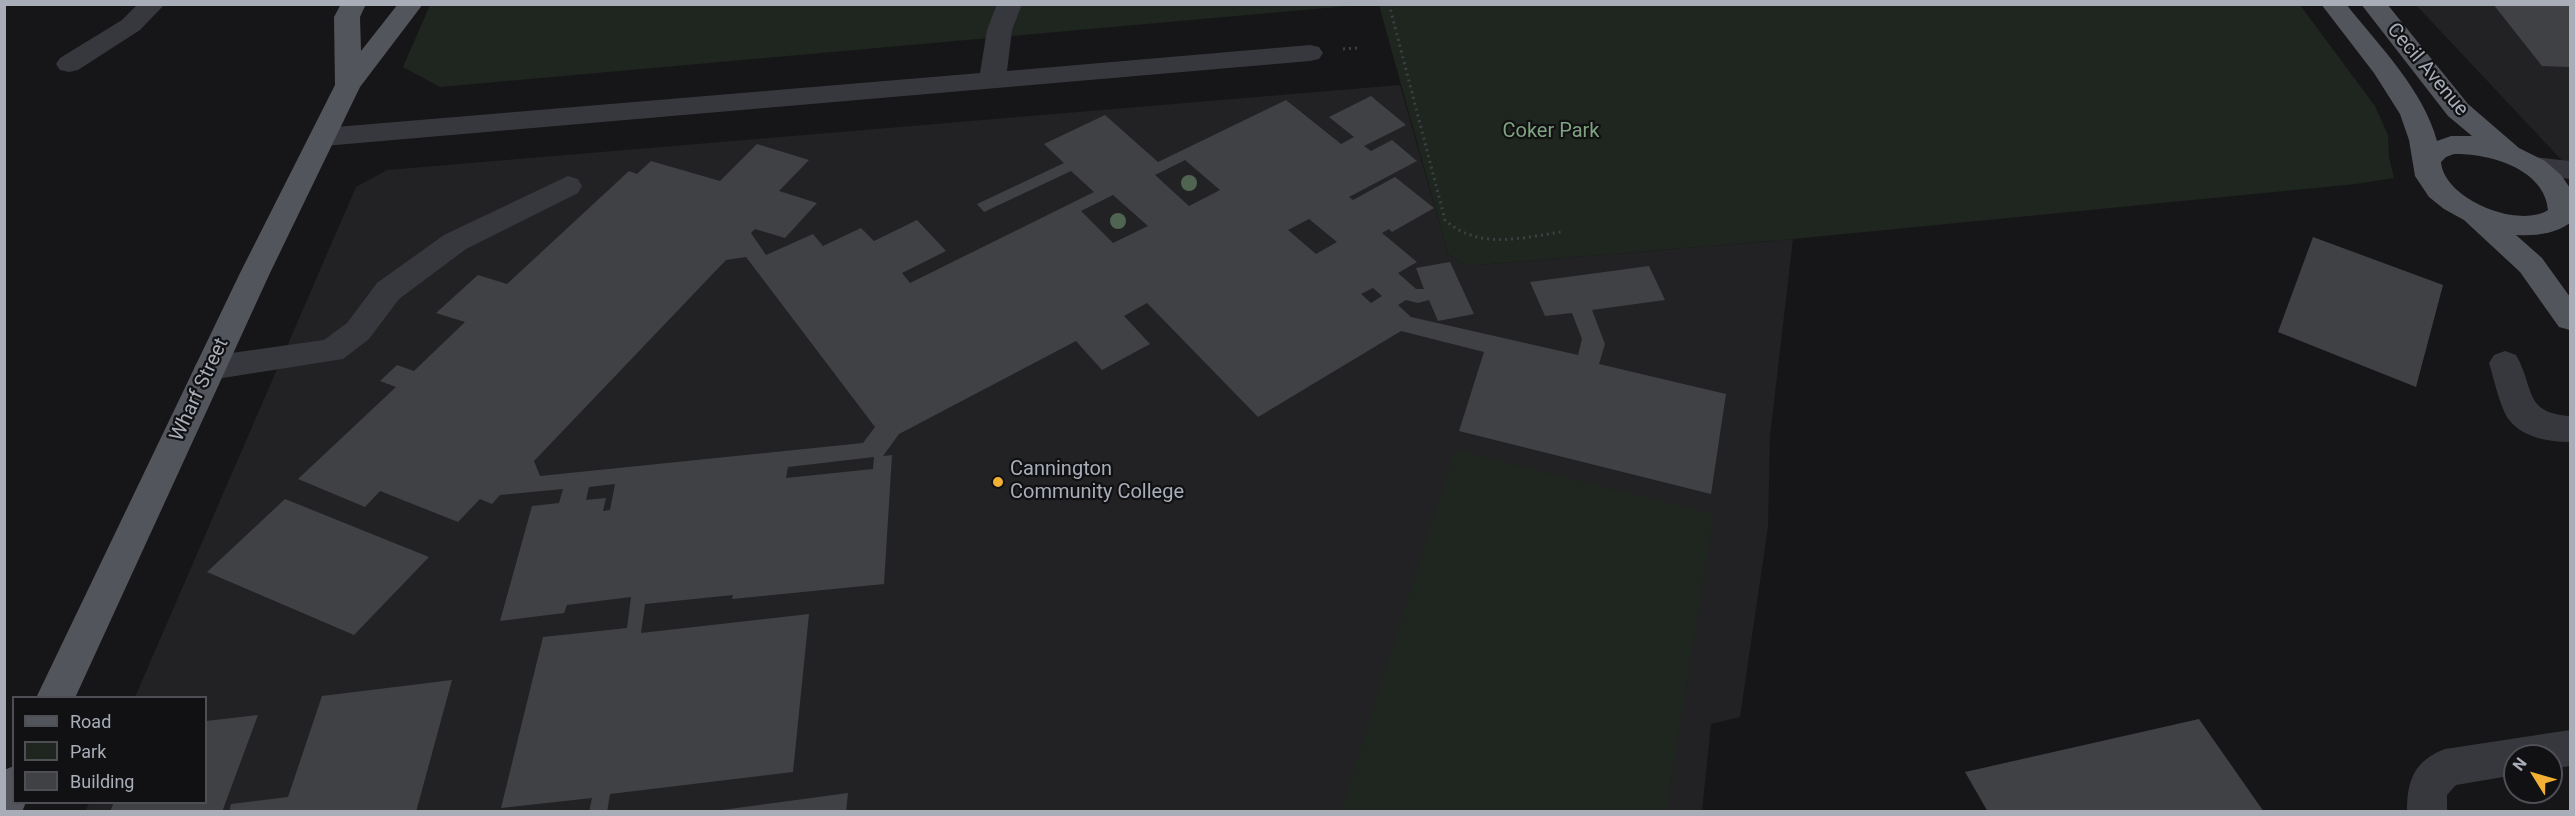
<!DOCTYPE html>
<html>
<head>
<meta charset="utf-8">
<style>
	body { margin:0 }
	#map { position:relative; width:2575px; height:816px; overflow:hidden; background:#161618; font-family:Roboto,sans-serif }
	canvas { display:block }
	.frame { position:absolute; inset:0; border:6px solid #a8adb8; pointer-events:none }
	.legend { position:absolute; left:12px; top:696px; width:195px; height:108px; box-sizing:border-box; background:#111113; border:2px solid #4d4f55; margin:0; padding:8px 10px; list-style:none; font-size:18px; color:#a8adb8 }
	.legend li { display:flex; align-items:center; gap:12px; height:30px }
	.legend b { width:30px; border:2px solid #4d4f55 }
	.north { position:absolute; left:2503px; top:744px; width:60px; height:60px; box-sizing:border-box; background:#111113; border:2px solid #4d4f55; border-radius:50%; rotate:307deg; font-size:16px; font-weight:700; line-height:24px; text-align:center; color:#a8adb8 }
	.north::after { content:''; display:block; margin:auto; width:21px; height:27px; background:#f2b134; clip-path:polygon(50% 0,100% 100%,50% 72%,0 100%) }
</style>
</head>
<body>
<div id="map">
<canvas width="2575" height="816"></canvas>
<div class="frame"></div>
<ul class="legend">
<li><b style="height:8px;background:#53555c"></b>Road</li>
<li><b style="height:16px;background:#1e261f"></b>Park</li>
<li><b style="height:16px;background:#404145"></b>Building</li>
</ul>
<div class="north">N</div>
</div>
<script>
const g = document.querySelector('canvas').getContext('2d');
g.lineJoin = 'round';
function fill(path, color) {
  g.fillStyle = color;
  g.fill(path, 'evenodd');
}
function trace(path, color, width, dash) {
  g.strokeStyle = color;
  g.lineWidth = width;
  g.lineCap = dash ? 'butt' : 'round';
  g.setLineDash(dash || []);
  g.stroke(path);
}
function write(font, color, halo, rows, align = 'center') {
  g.font = font + ' Roboto,sans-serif';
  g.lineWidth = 4.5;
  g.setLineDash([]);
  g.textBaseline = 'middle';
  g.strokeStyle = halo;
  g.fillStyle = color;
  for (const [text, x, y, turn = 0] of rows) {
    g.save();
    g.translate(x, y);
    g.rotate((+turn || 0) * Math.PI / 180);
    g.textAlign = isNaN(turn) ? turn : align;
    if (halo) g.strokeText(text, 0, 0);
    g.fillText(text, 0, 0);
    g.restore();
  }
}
const built = new Path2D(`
	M 2416,5 L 2570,5 L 2570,169 Z
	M 1400,85 L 1448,254 L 1466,266 L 1793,239 L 1770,436 L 1768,527 L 1740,717 L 1711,724 L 1702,811 L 85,812 L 89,803 L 206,802 L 206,698 L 135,697 L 356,187 L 387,170 Z`);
const green = new Path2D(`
	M 430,5 L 1359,5 L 440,87 L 403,67 Z
	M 1379,5 L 2300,5 L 2375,106 L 2388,135 L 2389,157 L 2394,178 L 2356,184 L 1793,239 L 1466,266 L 1448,254 Z
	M 1455,450 L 1714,514 L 1666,811 L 1341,811 Z`);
const building = new Path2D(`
	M 2493,4 L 2570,4 L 2570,67 L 2542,66 Z
	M 1371,96 L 1406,125 L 1364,146 L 1371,151 L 1392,140 L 1417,161 L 1349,197 L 1353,200 L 1395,177 L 1434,208 L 1392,232 L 1389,229 L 1382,233 L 1417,262 L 1398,273 L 1416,289 L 1424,289 L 1416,268 L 1450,262 L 1474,314 L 1438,321 L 1429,300 L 1418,303 L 1406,300 L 1398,305 L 1411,317 L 1578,355 L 1582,339 L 1572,313 L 1545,316 L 1530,282 L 1649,266 L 1665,300 L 1592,310 L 1605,344 L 1599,364 L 1726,394 L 1711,494 L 1459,431 L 1484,352 L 1401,331 L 1258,417 L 1147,303 L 1124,316 L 1150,344 L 1102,370 L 1076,341 L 899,434 L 883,456 L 892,455 L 884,584 L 732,599 L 733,595 L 645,604 L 641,633 L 809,614 L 793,772 L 610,794 L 607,812 L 589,812 L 592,798 L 501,808 L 543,637 L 627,628 L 631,597 L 567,605 L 564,613 L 500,621 L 532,506 L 559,503 L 563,489 L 500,495 L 492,504 L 480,499 L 458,522 L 380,491 L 365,507 L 298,479 L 396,387 L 380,381 L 397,365 L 414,371 L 465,322 L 436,313 L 478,275 L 507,284 L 629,171 L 637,174 L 651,161 L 720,181 L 757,144 L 809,160 L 779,191 L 817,203 L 785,238 L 755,229 L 751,233 L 766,255 L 813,234 L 823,246 L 861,228 L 874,241 L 917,220 L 946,251 L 902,273 L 910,283 L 1094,192 L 1071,171 L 984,212 L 977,204 L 1064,163 L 1044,144 L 1105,115 L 1158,162 L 1286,100 L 1341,144 L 1354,137 L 1329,117 ZM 1185,160 L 1220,190 L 1189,206 L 1155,175 ZM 1113,195 L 1148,226 L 1113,243 L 1081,211 ZM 1309,219 L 1337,242 L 1316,254 L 1288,230 ZM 746,257 L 875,427 L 863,443 L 540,476 L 534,461 L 726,260 ZM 1373,288 L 1382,296 L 1371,303 L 1361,294 ZM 874,457 L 873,469 L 786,478 L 788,467 ZM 615,484 L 610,510 L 603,511 L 606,498 L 586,500 L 589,487 Z
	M 2313,237 L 2443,285 L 2416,387 L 2278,332 Z
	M 285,499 L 429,557 L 354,635 L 207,572 Z
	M 452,680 L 416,812 L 229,812 L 231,804 L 288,797 L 322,696 Z
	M 258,715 L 222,812 L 110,812 L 114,802 L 206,802 L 206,721 Z
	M 2199,719 L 2264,812 L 1988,812 L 1965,772 Z
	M 848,793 L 846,812 L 722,812 L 722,810 Z`);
const path = new Path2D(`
	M 1389,4 L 1445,220 C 1478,250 1521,238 1561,232
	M 1343,49 L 1357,48`);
const minor = new Path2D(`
	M 138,4 L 165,4 L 140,30 L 78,70 L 69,72 L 60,70 L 56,64 L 60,58 L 122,20 Z
	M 997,4 L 1022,4 L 1012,30 L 1007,71 L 1310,45 L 1319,47 L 1323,53 L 1319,59 L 1310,61 L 324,146 L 314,143 L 310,137 L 314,131 L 324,128 L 980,73 L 987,30 Z
	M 2534,157 L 2570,161 L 2570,179 L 2524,173 L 2520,166 L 2524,159 Z
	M 568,176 L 578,179 L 582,186 L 578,193 L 466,249 L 399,299 L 369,339 L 343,359 L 210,380 L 199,377 L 194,368 L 199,359 L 210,356 L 324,340 L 347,323 L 377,283 L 444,235 Z
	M 2505,351 L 2516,355 C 2535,388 2523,413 2570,416 L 2570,442 C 2550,442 2524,438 2510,421 C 2500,409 2494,378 2489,363 L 2494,355 Z
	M 2570,730 L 2570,766 L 2551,769 L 2551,756 L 2515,756 L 2515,775 L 2456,785 L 2447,795 L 2447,812 L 2407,812 C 2407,780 2414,761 2445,749 Z`);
const major = new Path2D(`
	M 341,4 L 366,4 L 360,17 L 361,51 L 398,4 L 423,4 L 360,87 L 270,273 L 75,698 L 36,698 L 240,273 L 335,85 L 334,17 Z
	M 2321,4 L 2346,4 C 2379,46 2423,89 2437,141 L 2451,136 L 2472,136 L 2448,116 L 2361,4 L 2387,4 L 2468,104 L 2519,148 L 2545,161 L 2561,175 L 2570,188 L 2570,223 C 2554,234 2536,236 2516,235 L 2542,258 L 2570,297 L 2570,330 L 2559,327 L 2520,272 L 2464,220 L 2444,209 L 2429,197 L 2415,176 L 2409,140 L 2400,114 L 2374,73 ZM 2454,154 C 2489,153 2545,169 2548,210 C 2518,229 2444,199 2441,162 L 2446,157 Z
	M 14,766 L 14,802 L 26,802 L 22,812 L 4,812 L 4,770 Z`);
const trees = [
	[1189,183],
	[1118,221]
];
const markers = [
	[998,482,6,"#f2b134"]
];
const streetNames = [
	["Cecil Avenue",2427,70,50],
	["Wharf Street",200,390,-65]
];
const parkNames = [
	["Coker Park",1551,132]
];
const poiNames = [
	["Cannington",1010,470],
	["Community College",1010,493]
];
fill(built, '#222225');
fill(green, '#1e261f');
fill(building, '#404145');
trace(path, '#3d3f44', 3, [2, 4]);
fill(minor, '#37383d');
fill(major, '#53555c');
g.fillStyle = '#506452';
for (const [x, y] of trees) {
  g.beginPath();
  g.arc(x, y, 8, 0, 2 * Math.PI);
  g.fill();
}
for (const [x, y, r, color] of markers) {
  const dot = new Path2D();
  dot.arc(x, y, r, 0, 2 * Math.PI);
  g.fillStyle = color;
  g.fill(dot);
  trace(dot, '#111113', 2);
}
write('20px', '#a8adb8', '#111113', streetNames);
write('20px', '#7fa381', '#111113', parkNames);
write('20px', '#a8adb8', '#111113', poiNames, 'left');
</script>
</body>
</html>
